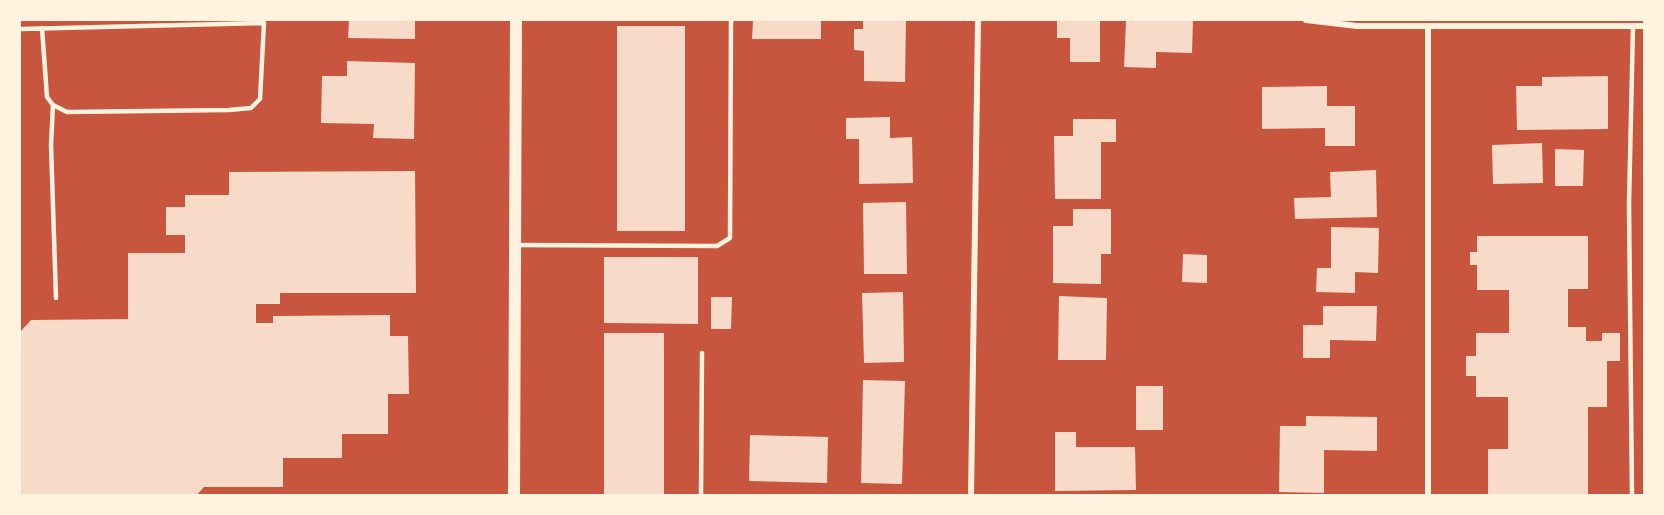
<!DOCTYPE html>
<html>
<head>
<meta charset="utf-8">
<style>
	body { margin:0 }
	#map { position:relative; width:1664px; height:515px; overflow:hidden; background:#c8553d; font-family:"Varela Round",sans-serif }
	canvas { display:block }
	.frame { position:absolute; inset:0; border:21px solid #fff3e0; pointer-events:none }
</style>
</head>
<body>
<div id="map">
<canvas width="1664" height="515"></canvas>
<div class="frame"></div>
</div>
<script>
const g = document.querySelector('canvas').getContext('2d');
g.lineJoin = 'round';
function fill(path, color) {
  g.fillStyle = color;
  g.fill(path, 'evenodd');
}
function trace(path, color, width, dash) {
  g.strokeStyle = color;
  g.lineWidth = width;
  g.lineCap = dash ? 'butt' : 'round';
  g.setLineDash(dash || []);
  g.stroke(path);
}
const building = new Path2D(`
	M 349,20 L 415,20 L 415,39 L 348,38 Z
	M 753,20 L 821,20 L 821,39 L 752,39 Z
	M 863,20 L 906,20 L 905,82 L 864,81 L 864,51 L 854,50 L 854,29 L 863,29 Z
	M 1057,20 L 1100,20 L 1100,62 L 1070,62 L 1070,38 L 1057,38 Z
	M 1126,20 L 1193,20 L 1192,53 L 1156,52 L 1156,68 L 1124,67 Z
	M 617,26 L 685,26 L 685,231 L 617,231 Z
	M 347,61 L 415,63 L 414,139 L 373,138 L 374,124 L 321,123 L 322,76 L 347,76 Z
	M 1608,76 L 1608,129 L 1517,130 L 1516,86 L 1542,86 L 1542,77 Z
	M 1327,86 L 1327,106 L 1355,106 L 1355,146 L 1325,146 L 1325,128 L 1262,129 L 1262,87 Z
	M 890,117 L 890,138 L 912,137 L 913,183 L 859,184 L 859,139 L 846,139 L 846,118 Z
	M 1073,119 L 1116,119 L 1116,142 L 1101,142 L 1101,199 L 1055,199 L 1054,136 L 1073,136 Z
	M 1542,143 L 1543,183 L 1493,184 L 1492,145 Z
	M 1555,149 L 1584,150 L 1583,186 L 1555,186 Z
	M 1376,170 L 1377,217 L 1295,219 L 1294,198 L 1331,197 L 1330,172 Z
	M 415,171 L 416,293 L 280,293 L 280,304 L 256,304 L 256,323 L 273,323 L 273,316 L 390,315 L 390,336 L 408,336 L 409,394 L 388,394 L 388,434 L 342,434 L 342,458 L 283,458 L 283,487 L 204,487 L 196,496 L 20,496 L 20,332 L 31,320 L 128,319 L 128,253 L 185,253 L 185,235 L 166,235 L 166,207 L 185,207 L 185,195 L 229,195 L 229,172 Z
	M 906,202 L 907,274 L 864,274 L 863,203 Z
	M 1073,209 L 1111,209 L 1111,254 L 1101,254 L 1101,284 L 1053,283 L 1053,226 L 1073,226 Z
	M 1331,227 L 1379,228 L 1378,273 L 1355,272 L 1355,293 L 1316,292 L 1317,268 L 1331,268 Z
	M 1477,236 L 1588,236 L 1588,289 L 1568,289 L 1568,327 L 1586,327 L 1586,341 L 1602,341 L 1602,333 L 1620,333 L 1620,361 L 1607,361 L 1607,407 L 1588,407 L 1588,496 L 1488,496 L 1488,449 L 1508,449 L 1508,397 L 1476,397 L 1476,376 L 1466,376 L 1466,356 L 1476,356 L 1476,333 L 1509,333 L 1509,290 L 1477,290 L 1477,265 L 1470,265 L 1470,252 L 1477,252 Z
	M 1183,254 L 1207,255 L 1207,283 L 1182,282 Z
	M 604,257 L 698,257 L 698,324 L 604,323 Z
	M 903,292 L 904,362 L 864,363 L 862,293 Z
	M 1059,296 L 1107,298 L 1106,360 L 1058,360 Z
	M 711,297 L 732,297 L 731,329 L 711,329 Z
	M 1323,306 L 1377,306 L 1376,341 L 1330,340 L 1330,358 L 1303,358 L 1303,325 L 1323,325 Z
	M 604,333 L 664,333 L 664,496 L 604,496 Z
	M 863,380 L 905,381 L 902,484 L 861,483 Z
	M 1136,386 L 1163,386 L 1163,430 L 1136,430 Z
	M 1306,416 L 1377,417 L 1377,451 L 1324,450 L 1324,493 L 1279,492 L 1280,426 L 1306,426 Z
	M 1055,432 L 1076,432 L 1076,447 L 1135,447 L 1136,490 L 1055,491 Z
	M 750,435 L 828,437 L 827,483 L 749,481 Z`);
const service = new Path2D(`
	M 20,29 L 264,23 L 260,99 L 251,108 L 229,110 L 67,112 L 53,105 L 47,97 L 42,28
	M 53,105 L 51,145 L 56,298
	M 515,245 L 717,246 L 730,238 L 731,20
	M 701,496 L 702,353
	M 1632,496 L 1629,204 L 1633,26`);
const minor = new Path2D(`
	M 1306,20 L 1357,26 L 1644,26
	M 971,496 L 978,20
	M 1428,496 L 1428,26`);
const secondary = new Path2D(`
	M 514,496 L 516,20`);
fill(building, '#f7dbc8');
trace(service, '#fff3e0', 4.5);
trace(minor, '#fff3e0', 6);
trace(secondary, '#fff3e0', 12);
</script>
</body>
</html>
